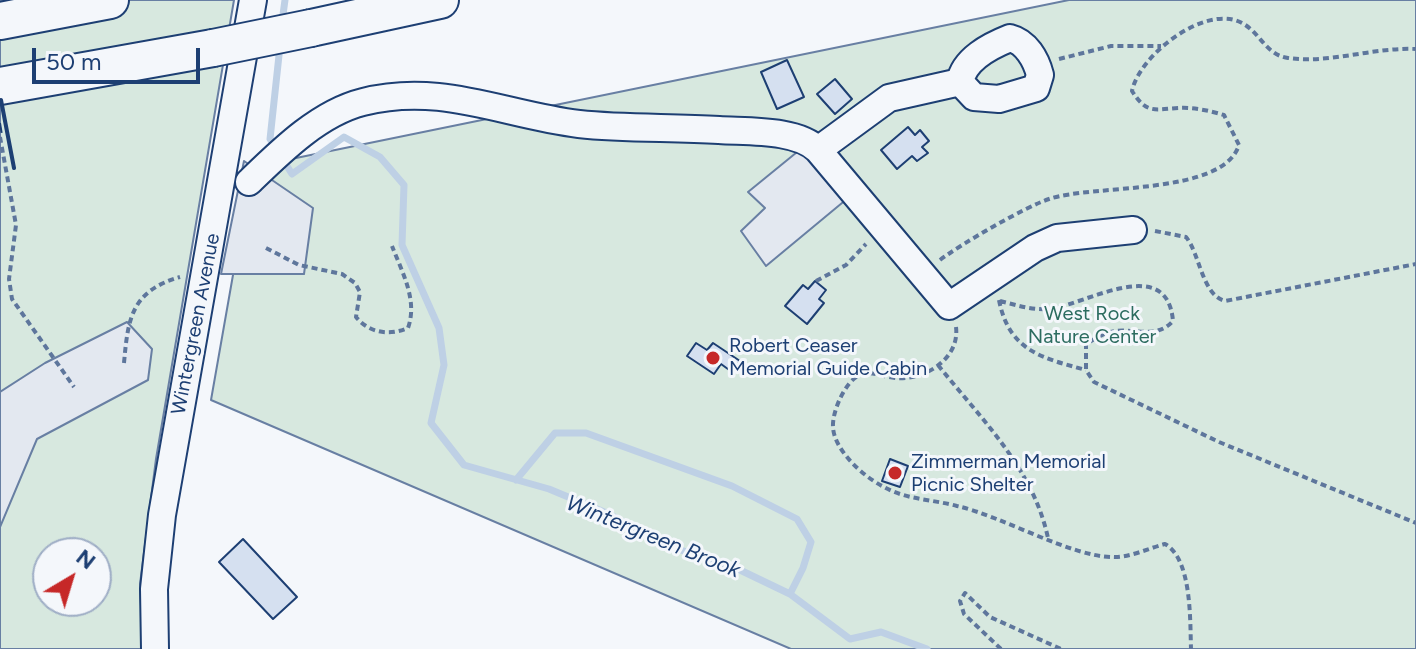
<!DOCTYPE html>
<html>
<head>
<meta charset="utf-8">
<style>
	body { margin:0 }
	#map { position:relative; width:1416px; height:649px; overflow:hidden; background:#f4f7fb; font-family:Figtree,sans-serif }
	canvas { display:block }
	.north { position:absolute; left:32px; top:537px; width:80px; height:80px; box-sizing:border-box; background:#f4f7fb; border:2px solid #9eadc5; border-radius:50%; rotate:38deg; font-size:22px; font-weight:700; line-height:32px; text-align:center; color:#1d3f73 }
	.north::after { content:''; display:block; margin:auto; width:28px; height:36px; background:#c62828; clip-path:polygon(50% 0,100% 100%,50% 72%,0 100%) }
	.scale { position:absolute; left:32px; top:48px; width:168px; height:36px; box-sizing:border-box; border:4px solid #1d3f73; border-top:0; padding-left:10px; font-size:24px; line-height:28px; white-space:nowrap; color:#1d3f73; -webkit-text-stroke:6px #f4f7fb; paint-order:stroke }
</style>
</head>
<body>
<div id="map">
<canvas width="1416" height="649"></canvas>
<div class="north">N</div>
<div class="scale">50 m</div>
</div>
<script>
const g = document.querySelector('canvas').getContext('2d');
g.lineJoin = 'round';
function fill(path, color) {
  g.fillStyle = color;
  g.fill(path, 'evenodd');
}
function trace(path, color, width, dash) {
  g.strokeStyle = color;
  g.lineWidth = width;
  g.lineCap = dash ? 'butt' : 'round';
  g.setLineDash(dash || []);
  g.stroke(path);
}
function write(font, color, halo, rows, align = 'center') {
  g.font = font + ' Figtree,sans-serif';
  g.lineWidth = 6;
  g.setLineDash([]);
  g.textBaseline = 'middle';
  g.strokeStyle = halo;
  g.fillStyle = color;
  for (const [text, x, y, turn = 0] of rows) {
    g.save();
    g.translate(x, y);
    g.rotate((+turn || 0) * Math.PI / 180);
    g.textAlign = isNaN(turn) ? turn : align;
    if (halo) g.strokeText(text, 0, 0);
    g.fillText(text, 0, 0);
    g.restore();
  }
}
const green = new Path2D(`
	M 0,0 L 234,0 L 156,459 L 140,584 L 143,649 L 0,649 ZM 48,553 L 96,553 L 96,601 L 48,601 Z
	M 1069,0 L 1416,0 L 1416,649 L 791,649 L 211,400 L 252,167 Z`);
const parking = new Path2D(`
	M 802,148 L 848,198 L 766,266 L 741,231 L 765,208 L 748,192 Z
	M 244,161 L 313,208 L 304,274 L 221,274 Z
	M 127,322 L 152,349 L 148,380 L 37,439 L 0,527 L 0,392 L 45,363 Z`);
const stream = new Path2D(`
	M 282,22 L 285,0
	M 275,147 L 270,139 L 280,46
	M 282,158 L 292,174 L 344,137 L 380,157 L 404,185 L 402,245 L 439,328 L 444,365 L 431,423 L 464,465 L 549,489 L 609,514 L 666,545 L 740,570 L 790,594 L 850,639 L 881,632 L 927,649
	M 516,480 L 555,433 L 586,433 L 732,486 L 797,519 L 811,542 L 803,568 L 790,594`);
const building = new Path2D(`
	M 787,60 L 804,97 L 777,109 L 761,72 Z
	M 835,79 L 852,99 L 835,114 L 817,94 Z
	M 908,127 L 915,135 L 920,130 L 929,141 L 922,147 L 928,153 L 917,161 L 912,156 L 897,169 L 881,150 Z
	M 815,281 L 826,290 L 819,299 L 824,303 L 807,324 L 785,306 L 803,285 L 808,289 Z
	M 696,343 L 707,350 L 713,343 L 740,361 L 732,372 L 721,364 L 714,374 L 687,356 Z
	M 890,459 L 908,466 L 900,487 L 882,481 Z
	M 243,539 L 297,597 L 273,619 L 219,562 Z`);
const path = new Path2D(`
	M 1059,59 L 1111,46 L 1161,46
	M 0,137 L 16,225 L 9,279 L 12,299 L 74,387
	M 1155,231 L 1186,237 C 1200,254 1202,295 1225,301 L 1416,264
	M 266,248 L 299,265 L 342,274 L 355,283 L 360,292 L 356,317 C 369,333 389,336 408,328 C 418,300 402,272 392,246
	M 940,260 C 961,244 1025,207 1049,199 C 1092,184 1223,196 1239,145 L 1224,115 C 1211,111 1193,107 1179,108 C 1155,109 1147,115 1132,91 C 1139,56 1203,5 1240,22 C 1260,31 1265,55 1288,58 C 1330,64 1373,47 1416,49
	M 816,281 L 846,265 L 866,244
	M 999,300 C 1009,351 1042,358 1086,370
	M 1000,301 C 1016,305 1031,310 1048,309 C 1084,306 1167,252 1173,321 C 1155,341 1132,326 1110,332 C 1102,334 1093,340 1086,344 L 1086,370 L 1094,382 L 1219,442 L 1416,523
	M 956,327 C 960,359 924,381 895,378 C 883,377 871,370 860,375 C 845,381 832,412 833,427 C 834,450 863,476 882,486 C 906,500 931,499 957,506 C 1002,516 1071,557 1113,557 C 1129,558 1149,548 1165,544 C 1192,559 1190,620 1191,649
	M 124,363 C 128,319 131,291 180,277
	M 938,365 C 981,419 1033,468 1048,538
	M 1001,649 L 964,614 L 960,601 L 965,593 L 990,617 L 1061,649`);
const minor = new Path2D(`
	M 818,150 L 889,98 L 960,82 L 974,97 L 999,99 L 1036,88 L 1040,75 C 1036,59 1026,42 1010,38 C 990,46 964,59 960,82
	M 249,182 C 281,151 319,113 363,102 C 441,82 504,115 579,124 C 625,129 672,127 719,130 C 747,132 797,129 818,150 L 949,306 L 1035,248 L 1057,238 L 1133,230
	M 155,649 L 154,589 L 162,515 L 253,0`);
const highway = new Path2D(`
	M 0,21 L 110,0
	M 311,28 L 440,0
	M 0,86 L 213,48`);
const highwayBridge = new Path2D(`
	M 213,48 L 311,28`);
const fence = new Path2D(`
	M 0,123 L 2,135`);
const wall = new Path2D(`
	M 1,100 L 14,168`);
const markers = [
	[713,358,8,"#c62828"],
	[895,473,8,"#c62828"]
];
const parkNames = [
	["West Rock",1092,314],
	["Nature Center",1092,337]
];
const streetNames = [
	["Wintergreen Avenue",196,324,-79]
];
const poiNames = [
	["Robert Ceaser",729,346],
	["Memorial Guide Cabin",729,369],
	["Zimmerman Memorial",911,462],
	["Picnic Shelter",911,485]
];
const waterNames = [
	["Wintergreen Brook",653,537,22]
];
fill(green, '#d7e8df');
trace(green, '#687fa3', 2);
fill(parking, '#e3e8f0');
trace(parking, '#687fa3', 2);
trace(stream, '#bed0e5', 7);
fill(building, '#d5e0f0');
trace(building, '#1d3f73', 2);
trace(minor, '#1d3f73', 30);
trace(highway, '#1d3f73', 40);
trace(path, '#5e769c', 4, [6, 4]);
trace(minor, '#f4f7fb', 26);
trace(highway, '#f4f7fb', 36);
trace(highwayBridge, '#1d3f73', 40, []);
trace(highwayBridge, '#f4f7fb', 36);
trace(fence, '#1d3f73', 2, [10, 4]);
trace(wall, '#1d3f73', 4);
for (const [x, y, r, color] of markers) {
  const dot = new Path2D();
  dot.arc(x, y, r, 0, 2 * Math.PI);
  g.fillStyle = color;
  g.fill(dot);
  trace(dot, '#f4f7fb', 3);
}
write('20px', '#2c6c60', '#f4f7fb', parkNames);
write('20px', '#1d3f73', '#f4f7fb', streetNames);
write('20px', '#1d3f73', '#f4f7fb', poiNames, 'left');
write('italic 22px', '#1d3f73', '#f4f7fb', waterNames);
</script>
</body>
</html>
